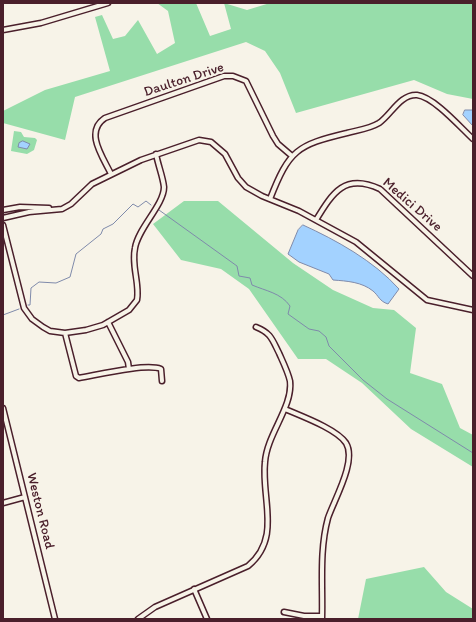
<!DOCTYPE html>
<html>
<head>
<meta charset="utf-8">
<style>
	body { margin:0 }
	#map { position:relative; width:476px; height:622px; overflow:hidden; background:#f7f3e8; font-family:Itim,sans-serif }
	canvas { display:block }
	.frame { position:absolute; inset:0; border:4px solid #4a1f2b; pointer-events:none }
</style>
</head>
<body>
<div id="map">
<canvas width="476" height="622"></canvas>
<div class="frame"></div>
</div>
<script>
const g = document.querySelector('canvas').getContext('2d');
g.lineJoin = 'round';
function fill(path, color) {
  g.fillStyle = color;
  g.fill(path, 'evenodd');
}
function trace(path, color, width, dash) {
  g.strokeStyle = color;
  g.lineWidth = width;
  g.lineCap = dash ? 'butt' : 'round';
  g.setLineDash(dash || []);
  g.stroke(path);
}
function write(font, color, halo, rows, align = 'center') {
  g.font = font + ' Itim,sans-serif';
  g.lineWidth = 4;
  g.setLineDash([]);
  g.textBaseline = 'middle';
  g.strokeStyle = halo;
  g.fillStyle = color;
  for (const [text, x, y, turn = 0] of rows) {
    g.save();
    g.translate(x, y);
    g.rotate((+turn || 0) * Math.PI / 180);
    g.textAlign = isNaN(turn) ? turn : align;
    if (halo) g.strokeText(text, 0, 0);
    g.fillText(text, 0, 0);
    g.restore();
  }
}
const green = new Path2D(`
	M 157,3 L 196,3 L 210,36 L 231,29 L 224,3 L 247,10 L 270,3 L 473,3 L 473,99 L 447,94 L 414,80 L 296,113 L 280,73 L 265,51 L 246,42 L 75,97 L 65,140 L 3,123 L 3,111 L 45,90 L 110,71 L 95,17 L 102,15 L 113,39 L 125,36 L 138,20 L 157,54 L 175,43 L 168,11 Z
	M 14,131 L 21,132 L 24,137 L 35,138 L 37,140 L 34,150 L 27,154 L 11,151 Z
	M 184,201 L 218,201 L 293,263 L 333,290 L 373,308 L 394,310 L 416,328 L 410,373 L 442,384 L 460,428 L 473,435 L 473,467 L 411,429 L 362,383 L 326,359 L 298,359 L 249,289 L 221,269 L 181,260 L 153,224 Z
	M 424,567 L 446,592 L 473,609 L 473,619 L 358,619 L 366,579 Z`);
const water = new Path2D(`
	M 465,110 L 473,110 L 473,126 L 463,115 Z
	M 23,141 L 30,144 L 27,149 L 18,147 L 19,143 Z
	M 303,225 C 336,240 374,261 399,289 L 388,304 C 379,301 379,296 373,291 C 362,282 347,281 333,280 L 329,274 L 299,262 L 288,254 L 298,230 Z`);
const stream = new Path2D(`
	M 159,210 L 237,266 L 239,276 L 250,278 L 252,285 C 266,291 281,293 290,306 L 288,314 L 309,329 L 319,331 L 326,337 L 329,346 L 363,380 L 387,399 L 473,453
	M 28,305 L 30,305 L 31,288 L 39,282 L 56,283 L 70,277 L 76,254 L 101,234 L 103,229 L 113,224 L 133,204 L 138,207 L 146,201 L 151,205
	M 3,315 L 19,309`);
const minor = new Path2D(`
	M 3,30 L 41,23 L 108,3
	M 111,174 C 103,157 84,132 105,118 L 224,76 L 233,76 L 246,81 L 273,136 L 278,144 L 292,156
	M 270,199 C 289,150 297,145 347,133 C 358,130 369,129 379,123 C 391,115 400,94 417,95 C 434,97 460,127 473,139
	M 3,210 L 20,207 L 49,208
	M 3,218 L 29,212 L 62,209 L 71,204 L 92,184 L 141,160 L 199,140 L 211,142 L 225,154 L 238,178 L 246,187 L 262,196 L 299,211 L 356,242 L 427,300 L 473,310
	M 316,220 C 333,192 345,173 380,189 L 473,276
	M 3,225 L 24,308 L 32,319 L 43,327 L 50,331 L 65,333 L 86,330 L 103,325 L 129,310 L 137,300 C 140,283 131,266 135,248 C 138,228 164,205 164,187 C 163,177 158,165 156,154
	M 108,322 L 128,362 L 129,369
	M 65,333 L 76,376 L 79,378 C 97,375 146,363 161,369 L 162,381
	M 3,408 L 55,619
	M 285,409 C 301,416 337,429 346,443 C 357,461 334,500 328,518 C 319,551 323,586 322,619
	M 3,503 L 25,497
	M 194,589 L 207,619
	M 284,612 L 304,616 L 322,616
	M 138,619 L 155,607 L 248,566 C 282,538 261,499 265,462 C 267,434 293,407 290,381 C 288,372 283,362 279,353 C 272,339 271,333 256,327`);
const streetNames = [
	["Daulton Drive",184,80,-18],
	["Medici Drive",412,205,41],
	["Weston Road",40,511,76]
];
fill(green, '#97ddaa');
fill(water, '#a3d2ff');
trace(water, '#7f8aaa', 1);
trace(stream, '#7f8aaa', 1);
trace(minor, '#4a1f2b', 7);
trace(minor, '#f7f3e8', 4);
write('14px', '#4a1f2b', '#f7f3e8', streetNames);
</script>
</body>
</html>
